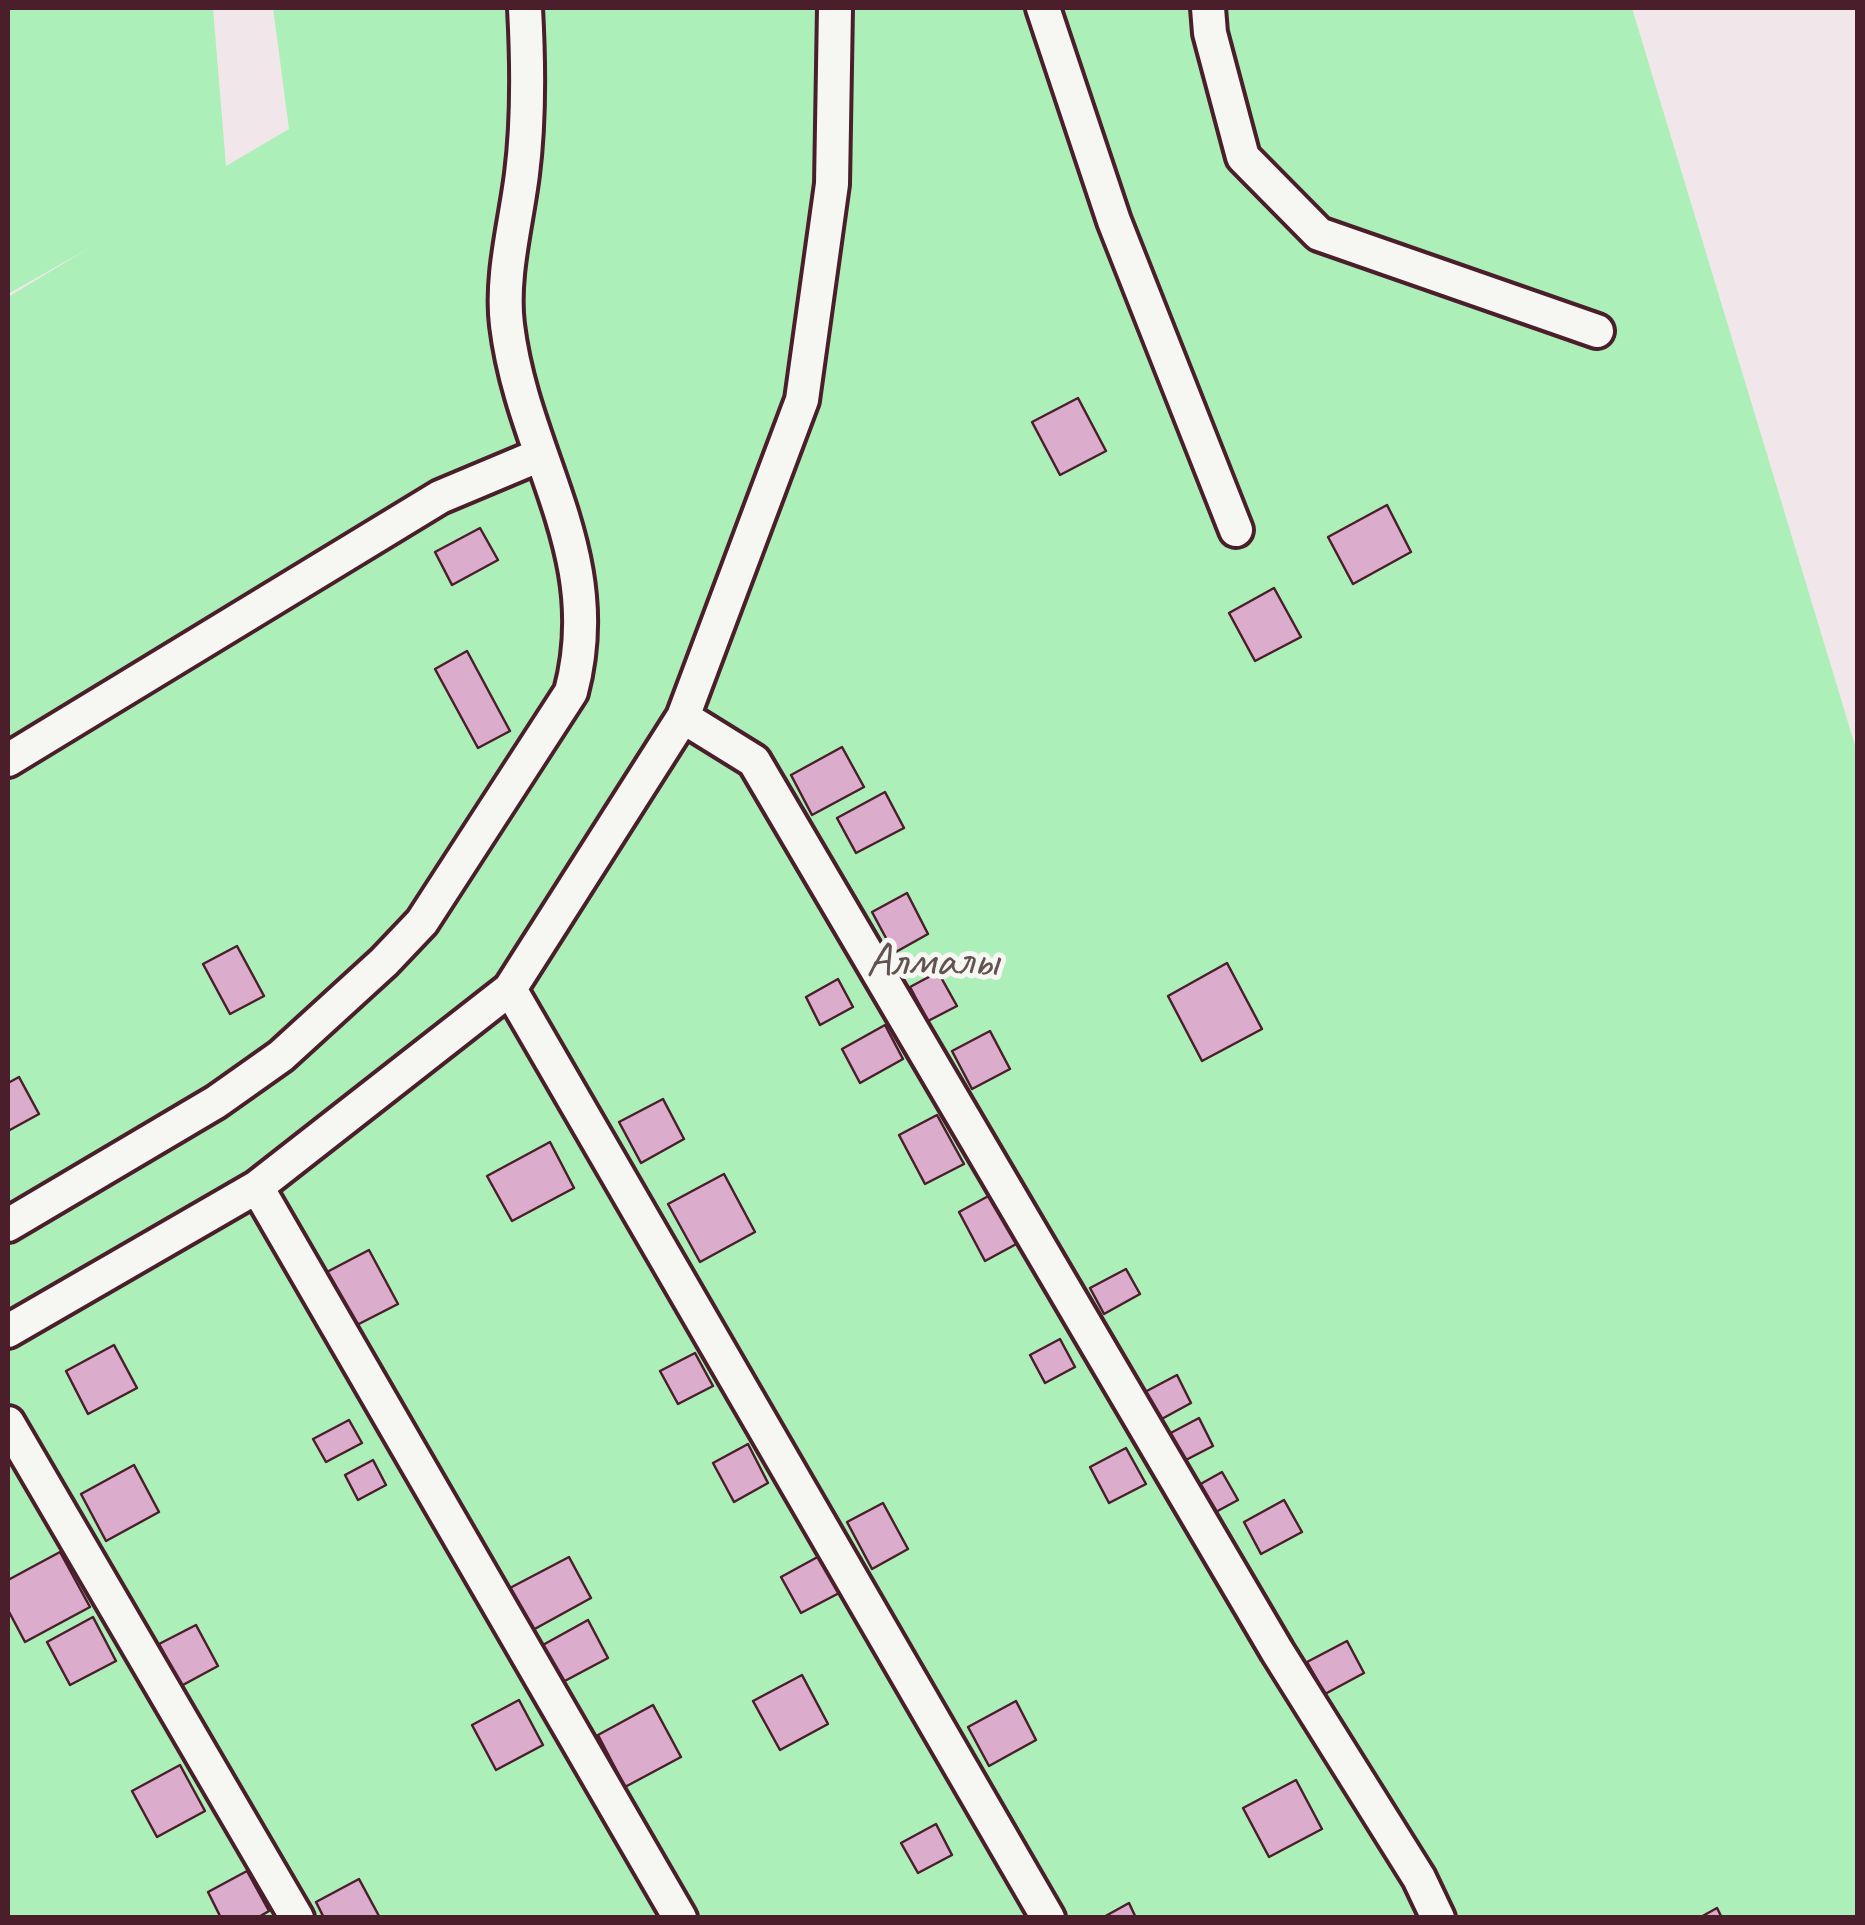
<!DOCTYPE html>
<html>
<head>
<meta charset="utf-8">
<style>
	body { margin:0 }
	#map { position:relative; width:1865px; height:1925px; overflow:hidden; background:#f1e7ea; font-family:Caveat,sans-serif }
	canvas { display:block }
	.frame { position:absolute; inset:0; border:10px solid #4a1f2b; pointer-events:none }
</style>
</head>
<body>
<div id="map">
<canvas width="1865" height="1925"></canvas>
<div class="frame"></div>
</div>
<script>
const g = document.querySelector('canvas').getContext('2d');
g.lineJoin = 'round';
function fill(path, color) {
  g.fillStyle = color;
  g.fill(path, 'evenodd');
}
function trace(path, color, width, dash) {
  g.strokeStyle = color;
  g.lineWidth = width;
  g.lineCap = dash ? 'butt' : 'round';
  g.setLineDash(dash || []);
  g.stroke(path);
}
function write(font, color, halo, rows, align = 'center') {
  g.font = font + ' Caveat,sans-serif';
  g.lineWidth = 10;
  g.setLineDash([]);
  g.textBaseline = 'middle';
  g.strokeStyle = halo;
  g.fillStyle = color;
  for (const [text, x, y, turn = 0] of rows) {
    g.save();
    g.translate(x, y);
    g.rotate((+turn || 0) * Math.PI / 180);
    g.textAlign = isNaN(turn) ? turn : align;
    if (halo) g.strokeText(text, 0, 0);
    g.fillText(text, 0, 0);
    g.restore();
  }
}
const green = new Path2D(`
	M 8,8 L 213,8 L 226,166 L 289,129 L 273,8 L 1632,8 L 1857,752 L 1857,1917 L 8,1917 L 8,297 L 91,247 L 8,294 Z`);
const building = new Path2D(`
	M 1078,398 L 1106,451 L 1060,475 L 1032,422 Z
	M 1387,505 L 1411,552 L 1353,584 L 1328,537 Z
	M 480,528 L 498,560 L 452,585 L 435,552 Z
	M 1274,588 L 1301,637 L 1255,661 L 1229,613 Z
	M 467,651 L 510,731 L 478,748 L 435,669 Z
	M 842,747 L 864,787 L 812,815 L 791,775 Z
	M 885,792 L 904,828 L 856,853 L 837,818 Z
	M 907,893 L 928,934 L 894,953 L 872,912 Z
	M 237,946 L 264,996 L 230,1014 L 203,964 Z
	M 1227,963 L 1262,1029 L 1202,1061 L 1168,996 Z
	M 938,972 L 957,1006 L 928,1021 L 910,987 Z
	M 838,979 L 853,1007 L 820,1025 L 806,997 Z
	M 885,1025 L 903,1059 L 860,1083 L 842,1049 Z
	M 990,1031 L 1010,1069 L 972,1089 L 952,1051 Z
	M 19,1077 L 39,1114 L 8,1131 L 8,1083 Z
	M 663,1099 L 684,1139 L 641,1163 L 619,1122 Z
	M 937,1115 L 964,1164 L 925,1184 L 899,1135 Z
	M 550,1142 L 574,1188 L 512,1221 L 487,1176 Z
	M 724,1174 L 755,1232 L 700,1262 L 668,1204 Z
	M 994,1193 L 1020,1242 L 985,1261 L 959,1212 Z
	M 369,1250 L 398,1304 L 351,1328 L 323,1274 Z
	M 1126,1269 L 1140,1294 L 1104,1314 L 1090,1288 Z
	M 1060,1339 L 1075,1367 L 1045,1383 L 1030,1355 Z
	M 114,1345 L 137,1388 L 88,1414 L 66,1371 Z
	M 695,1353 L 713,1386 L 678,1404 L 660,1371 Z
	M 1177,1375 L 1191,1403 L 1158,1421 L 1143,1393 Z
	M 1199,1418 L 1213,1446 L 1180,1463 L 1165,1436 Z
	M 349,1420 L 362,1443 L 326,1462 L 313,1439 Z
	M 748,1444 L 768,1483 L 734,1502 L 713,1463 Z
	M 1126,1448 L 1146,1484 L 1109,1503 L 1090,1467 Z
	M 373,1460 L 386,1485 L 358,1500 L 345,1475 Z
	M 134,1465 L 159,1512 L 106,1541 L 81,1494 Z
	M 1222,1472 L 1238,1500 L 1212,1514 L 1197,1486 Z
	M 1284,1500 L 1302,1532 L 1261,1554 L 1244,1522 Z
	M 883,1503 L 908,1549 L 872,1569 L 847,1522 Z
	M 60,1552 L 90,1607 L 25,1642 L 8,1610 L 8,1580 Z
	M 823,1554 L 843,1591 L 801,1613 L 781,1577 Z
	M 569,1557 L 591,1598 L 531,1631 L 508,1589 Z
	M 93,1617 L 116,1661 L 70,1685 L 47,1642 Z
	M 588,1620 L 608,1658 L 561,1683 L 541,1646 Z
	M 196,1625 L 218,1666 L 181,1686 L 159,1644 Z
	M 1347,1641 L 1364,1673 L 1325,1694 L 1307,1662 Z
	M 802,1675 L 828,1724 L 780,1750 L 753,1701 Z
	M 519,1700 L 543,1745 L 496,1770 L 472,1725 Z
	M 1016,1701 L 1036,1740 L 989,1766 L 968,1727 Z
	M 653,1705 L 681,1757 L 625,1787 L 598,1735 Z
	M 180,1765 L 205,1811 L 157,1837 L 132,1791 Z
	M 1296,1780 L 1322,1829 L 1269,1857 L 1243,1808 Z
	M 936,1824 L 952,1855 L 918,1873 L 901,1843 Z
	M 247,1871 L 269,1911 L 257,1918 L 221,1918 L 208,1892 Z
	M 359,1879 L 379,1916 L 324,1918 L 316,1902 Z
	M 1129,1903 L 1136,1918 L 1102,1918 Z
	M 1717,1908 L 1722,1918 L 1699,1918 Z`);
const street = new Path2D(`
	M 1043,8 L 1114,221 L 1236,530
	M 1208,8 L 1210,33 L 1243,157 L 1319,234 L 1597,331
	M 683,717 L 754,761 L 1277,1651 L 1419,1878 L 1438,1918
	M 8,760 L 440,497 L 540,455
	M 510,989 L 1048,1918
	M 257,1187 L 680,1918
	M 8,1225 L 216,1102 L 281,1056 L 384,962 L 422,922 L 571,692 C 608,553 523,457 507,325 C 501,276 516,223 522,174 C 529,119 528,63 525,8
	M 8,1331 L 257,1187 L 510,989 L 683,717 L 802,400 L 832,184 L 835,8
	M 8,1423 L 297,1918`);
const parkNames = [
	["Алмалы",932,962]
];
fill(green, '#adefb8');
fill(building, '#dbaccc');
trace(building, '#4a1f2b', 2.5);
trace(street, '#4a1f2b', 40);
trace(street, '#f6f6f2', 32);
write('48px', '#63534e', '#f6f6f2', parkNames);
</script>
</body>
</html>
